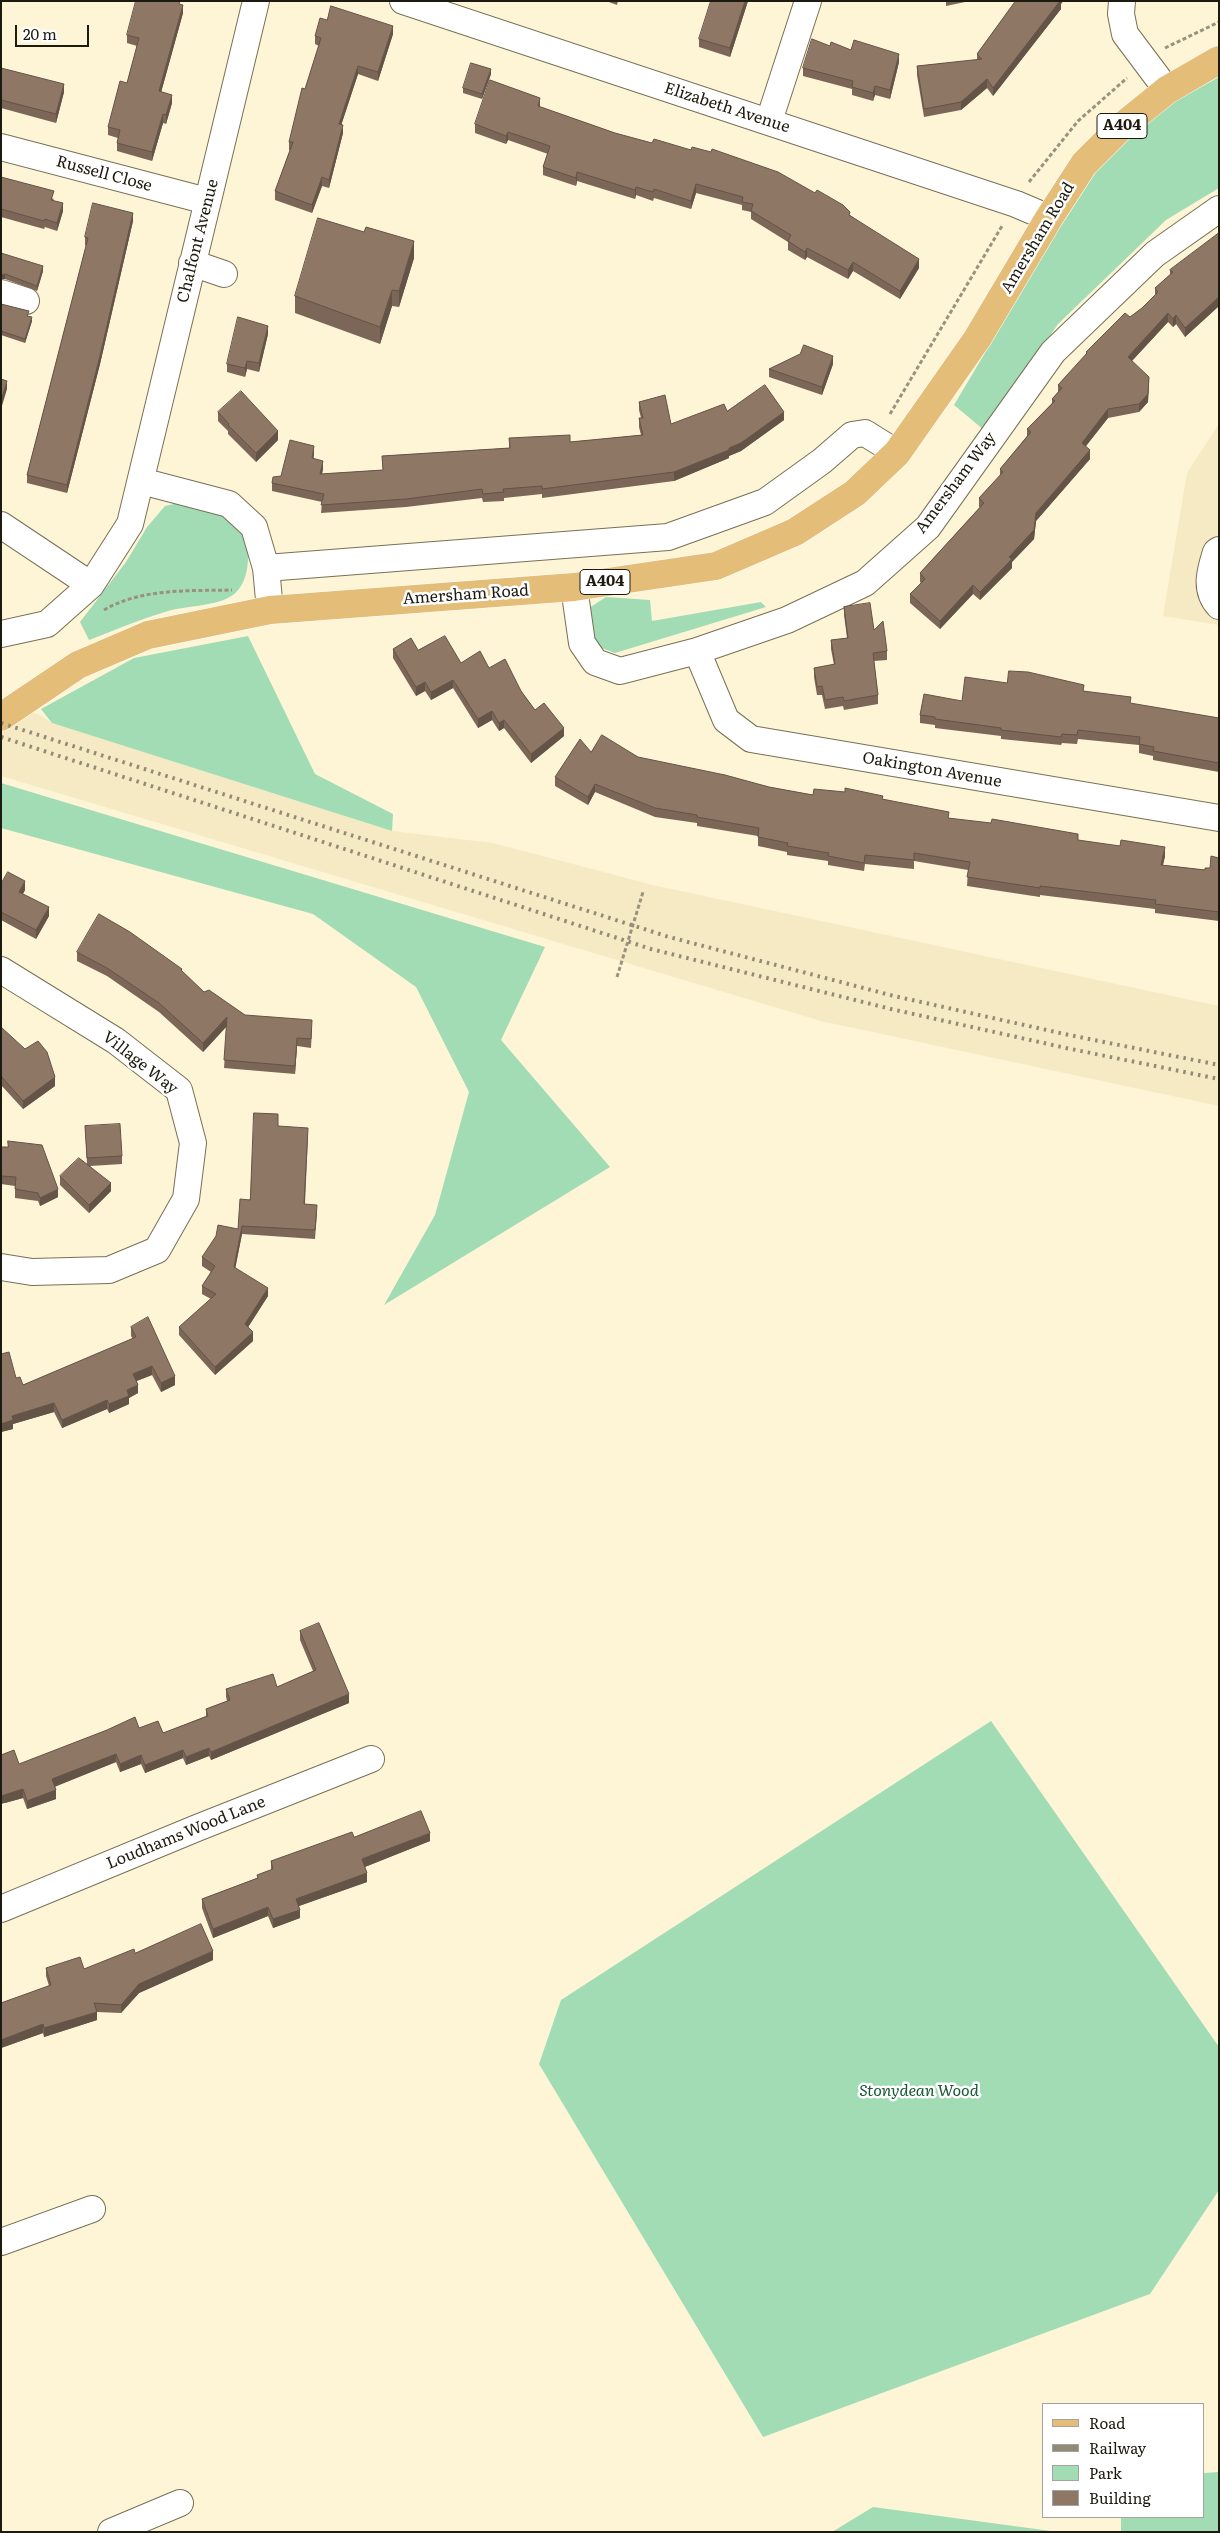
<!DOCTYPE html>
<html>
<head>
<meta charset="utf-8">
<style>
	body { margin:0 }
	#map { position:relative; width:1220px; height:2533px; overflow:hidden; background:#fef5d7; font-family:Literata,serif }
	canvas { display:block }
	.frame { position:absolute; inset:0; border:2px solid #1d1a0f; pointer-events:none }
	.legend { position:absolute; left:1042px; top:2403px; width:162px; height:115px; box-sizing:border-box; background:#fff; border:1px solid #a5a39f; margin:0; padding:6px 9px; list-style:none; font-size:15px; color:#1d1a0f }
	.legend li { display:flex; align-items:center; gap:10px; height:25px }
	.legend b { width:25px; border:1px solid #a5a39f }
	.scale { position:absolute; left:15px; top:25px; width:74px; height:22px; box-sizing:border-box; border:2px solid #1d1a0f; border-top:0; padding-left:6px; font-size:15px; line-height:18px; white-space:nowrap; color:#1d1a0f; -webkit-text-stroke:4px #fff; paint-order:stroke }
</style>
</head>
<body>
<div id="map">
<canvas width="1220" height="2533"></canvas>
<div class="frame"></div>
<ul class="legend">
<li><b style="height:6px;background:#e4bd79"></b>Road</li>
<li><b style="height:6px;background:#918b76"></b>Railway</li>
<li><b style="height:14px;background:#a1dcb5"></b>Park</li>
<li><b style="height:14px;background:#8f7765"></b>Building</li>
</ul>
<div class="scale">20 m</div>
</div>
<script>
const g = document.querySelector('canvas').getContext('2d');
g.lineJoin = 'round';
function fill(path, color) {
  g.fillStyle = color;
  g.fill(path, 'evenodd');
}
function trace(path, color, width, dash) {
  g.strokeStyle = color;
  g.lineWidth = width;
  g.lineCap = dash ? 'butt' : 'round';
  g.setLineDash(dash || []);
  g.stroke(path);
}
function write(font, color, halo, rows, align = 'center') {
  g.font = font + ' Literata,serif';
  g.lineWidth = 5;
  g.setLineDash([]);
  g.textBaseline = 'middle';
  g.strokeStyle = halo;
  g.fillStyle = color;
  for (const [text, x, y, turn = 0] of rows) {
    g.save();
    g.translate(x, y);
    g.rotate((+turn || 0) * Math.PI / 180);
    g.textAlign = isNaN(turn) ? turn : align;
    if (halo) g.strokeText(text, 0, 0);
    g.fillText(text, 0, 0);
    g.restore();
  }
}
const built = new Path2D(`
	M 1219,424 L 1219,625 L 1163,616 L 1187,473 Z
	M 1,701 L 40,715 L 52,723 L 392,831 L 493,843 L 653,885 L 1219,1006 L 1219,1106 L 821,1021 L 1,776 Z`);
const green = new Path2D(`
	M 1219,73 L 1219,188 L 1166,220 L 1058,324 L 984,430 L 954,405 L 1026,284 L 1074,194 L 1114,149 L 1192,86 Z
	M 179,503 C 204,509 241,515 247,545 C 250,563 247,589 228,598 C 212,606 186,606 168,611 C 141,619 115,630 89,640 L 80,622 L 126,562 L 147,527 L 165,506 Z
	M 606,597 L 650,600 L 652,621 L 761,602 L 766,607 L 615,653 L 594,645 L 589,608 Z
	M 248,636 L 315,774 L 393,814 L 392,831 L 52,723 L 41,709 L 134,658 Z
	M 1,783 L 545,947 L 501,1040 L 610,1167 L 384,1305 L 435,1215 L 469,1092 L 416,987 L 313,914 L 1,828 Z
	M 991,1721 L 1219,2047 L 1219,2190 L 1150,2294 L 763,2437 L 539,2064 L 561,2000 Z
	M 1219,2472 L 1219,2532 L 1121,2532 L 1121,2517 L 1204,2517 L 1204,2473 Z
	M 873,2507 L 1058,2532 L 832,2532 Z`);
const path = new Path2D(`
	M 1165,48 L 1219,22
	M 1029,182 L 1078,121 L 1127,78
	M 890,414 L 1002,226
	M 104,610 C 142,588 189,591 232,590`);
const minor = new Path2D(`
	M 403,1 L 1016,204 L 1049,218
	M 1122,1 L 1121,14 L 1125,34 L 1167,90
	M 769,121 L 808,1
	M 1,147 L 207,201
	M 192,263 L 224,274
	M 1,293 L 26,301
	M 141,481 L 229,504 L 254,527 L 266,568 L 270,610
	M 1,525 L 91,585
	M 1219,550 L 1216,552 C 1210,571 1204,590 1219,606
	M 266,568 L 668,537 L 765,502 L 822,461 L 852,435 L 865,433 L 897,453
	M 574,587 L 582,643 L 595,662 L 620,671 L 697,651 L 787,620 L 865,583 L 928,527 L 1053,352 L 1155,254 L 1219,209
	M 1,634 L 47,624 L 91,585 L 130,524 L 256,1
	M 697,651 L 726,720 L 751,739 L 1219,818
	M 1,970 L 116,1041 L 179,1090 L 193,1143 L 186,1199 L 157,1250 L 109,1270 L 32,1272 L 1,1267
	M 1,1909 L 197,1828 L 371,1759
	M 1,2242 L 92,2209
	M 111,2532 L 180,2503`);
const major = new Path2D(`
	M 1,717 L 78,665 L 148,635 L 270,610 L 574,587 L 716,566 L 795,532 L 855,493 L 897,453 L 977,339 L 1049,218 L 1084,164 L 1120,128 L 1167,90 L 1219,60`);
const rail = new Path2D(`
	M 1,723 L 669,937 L 894,996 L 1069,1035 L 1219,1065
	M 1,737 L 651,949 L 891,1009 L 1066,1048 L 1219,1079`);
const pathBridge = new Path2D(`
	M 617,977 L 643,892`);
const wall = new Path2D(`
	M 606,1 L 618,1 L 617,5 Z
	M 748,1 L 730,57 L 699,47 L 699,39 Z
	M 946,1 L 970,1 L 946,6 Z
	M 1016,1 L 1063,1 L 1061,4 L 1061,9 L 993,96 L 987,88 L 961,110 L 924,117 L 917,75 L 917,66 L 977,60 L 977,54 Z
	M 182,4 L 183,13 L 161,92 L 172,103 L 166,124 L 163,123 L 152,161 L 117,151 L 117,143 L 118,138 L 108,135 L 108,127 L 127,83 L 137,46 L 127,43 L 127,35 Z
	M 327,20 L 393,34 L 378,81 L 358,74 L 341,125 L 343,133 L 329,188 L 322,186 L 312,213 L 275,200 L 275,191 L 290,150 L 289,150 L 289,142 L 305,89 L 319,46 L 315,44 L 315,36 Z
	M 830,46 L 851,50 L 899,62 L 890,99 L 875,95 L 873,101 L 852,95 L 852,89 L 803,76 L 803,68 Z
	M 1,68 L 64,92 L 56,123 L 1,108 Z
	M 491,74 L 482,99 L 463,93 L 463,88 Z
	M 540,107 L 850,215 L 919,268 L 900,299 L 853,271 L 848,279 L 807,257 L 805,260 L 788,250 L 788,242 L 751,219 L 751,212 L 742,210 L 742,205 L 696,193 L 691,209 L 654,198 L 653,201 L 636,195 L 635,199 L 577,181 L 576,186 L 543,175 L 543,167 L 548,154 L 508,140 L 506,144 L 475,133 L 475,124 Z
	M 1,177 L 54,199 L 53,200 L 63,211 L 57,231 L 45,227 L 44,229 L 1,217 Z
	M 133,221 L 100,364 L 67,493 L 27,483 L 27,475 L 86,246 L 85,245 L 85,237 Z
	M 364,232 L 414,258 L 399,307 L 392,306 L 380,344 L 295,313 L 295,296 Z
	M 1219,233 L 1219,306 L 1185,337 L 1176,324 L 1173,327 L 1168,322 L 1132,361 L 1149,385 L 1148,402 L 1139,412 L 1108,418 L 1086,446 L 1090,459 L 1036,521 L 1034,539 L 1012,562 L 1012,568 L 980,600 L 973,594 L 940,629 L 910,603 L 910,594 L 921,583 L 920,582 L 920,573 L 980,507 L 979,507 L 979,498 L 1000,476 L 1000,469 L 1027,436 L 1027,429 L 1052,403 L 1052,399 L 1058,392 L 1058,385 L 1086,355 L 1086,352 L 1130,317 L 1142,308 L 1155,295 L 1155,288 L 1170,275 L 1170,270 Z
	M 1,253 L 43,271 L 37,291 L 5,279 L 1,279 Z
	M 1,304 L 28,316 L 32,321 L 25,343 L 1,335 Z
	M 268,334 L 259,372 L 247,369 L 245,377 L 227,372 L 227,364 Z
	M 833,364 L 822,395 L 769,377 L 769,369 Z
	M 639,402 L 671,424 L 727,411 L 784,420 L 741,451 L 729,456 L 729,458 L 674,481 L 542,498 L 542,494 L 504,498 L 504,501 L 483,502 L 482,498 L 406,507 L 321,513 L 322,502 L 272,491 L 272,483 L 281,476 L 314,455 L 313,458 L 323,469 L 322,474 L 383,470 L 382,456 L 509,448 L 509,438 L 570,442 L 641,435 L 639,427 L 639,418 L 641,418 L 639,410 Z
	M 218,412 L 278,440 L 256,462 L 228,434 L 228,431 L 218,421 Z
	M 844,607 L 874,630 L 887,651 L 887,660 L 874,661 L 878,695 L 878,704 L 844,710 L 843,706 L 825,709 L 822,695 L 817,695 L 814,677 L 814,668 L 834,665 L 831,649 L 831,640 L 847,638 L 844,615 Z
	M 393,649 L 418,650 L 461,663 L 489,668 L 521,691 L 535,710 L 564,736 L 531,763 L 504,728 L 499,731 L 492,720 L 478,728 L 453,688 L 431,700 L 425,691 L 416,696 L 393,658 Z
	M 1007,683 L 1084,691 L 1131,704 L 1219,718 L 1219,772 L 1153,760 L 1153,756 L 1139,753 L 1139,745 L 1078,739 L 1077,744 L 1062,743 L 1061,745 L 1001,739 L 1001,736 L 935,728 L 935,725 L 920,723 L 920,715 L 962,701 Z
	M 591,752 L 638,757 L 769,787 L 813,795 L 883,799 L 949,818 L 1165,856 L 1163,865 L 1205,870 L 1210,868 L 1219,858 L 1219,921 L 1155,913 L 1155,909 L 1040,895 L 1040,897 L 967,886 L 968,870 L 914,861 L 914,869 L 865,864 L 864,871 L 828,865 L 828,861 L 787,855 L 787,852 L 758,846 L 758,836 L 697,826 L 697,823 L 655,817 L 595,792 L 588,805 L 555,786 L 555,777 Z
	M 1,884 L 25,890 L 23,894 L 49,916 L 36,939 L 1,920 Z
	M 77,952 L 182,972 L 204,992 L 245,1015 L 312,1029 L 311,1048 L 297,1046 L 295,1074 L 224,1068 L 227,1026 L 203,1052 L 159,1012 L 107,976 L 77,961 Z
	M 1,1027 L 55,1086 L 23,1109 L 1,1085 Z
	M 85,1126 L 122,1156 L 122,1164 L 90,1166 L 111,1191 L 89,1213 L 60,1185 L 60,1176 L 87,1164 Z
	M 278,1126 L 308,1136 L 305,1204 L 317,1213 L 315,1239 L 242,1234 L 235,1268 L 268,1296 L 248,1327 L 253,1341 L 215,1375 L 179,1335 L 179,1327 L 211,1299 L 202,1294 L 202,1286 L 211,1272 L 202,1266 L 202,1257 L 238,1229 Z
	M 1,1147 L 58,1197 L 40,1206 L 38,1201 L 15,1198 L 15,1186 L 1,1184 Z
	M 131,1327 L 175,1385 L 161,1392 L 152,1375 L 137,1381 L 138,1393 L 129,1398 L 129,1404 L 109,1413 L 107,1409 L 62,1428 L 54,1412 L 13,1424 L 13,1429 L 1,1432 L 1,1354 L 16,1378 L 23,1385 L 133,1339 L 131,1336 Z
	M 300,1631 L 349,1703 L 211,1760 L 209,1756 L 186,1765 L 183,1758 L 145,1773 L 141,1764 L 120,1772 L 116,1762 L 55,1786 L 56,1799 L 27,1809 L 23,1798 L 5,1803 L 19,1764 L 139,1728 L 163,1733 L 206,1716 L 206,1709 L 227,1701 L 226,1697 L 226,1689 L 277,1687 L 313,1671 L 300,1640 Z
	M 354,1837 L 430,1841 L 365,1867 L 367,1882 L 299,1906 L 300,1918 L 273,1928 L 268,1916 L 213,1938 L 202,1908 L 202,1899 L 257,1878 L 257,1875 L 271,1870 L 271,1861 Z
	M 135,1953 L 213,1960 L 139,1993 L 121,2013 L 97,2012 L 97,2020 L 44,2037 L 43,2033 L 1,2048 L 1,2003 L 49,1986 L 46,1976 L 46,1968 L 84,1969 Z`);
const shadedWall = new Path2D(`
	M 745,1 L 748,1 L 730,57 L 730,48 Z
	M 1058,1 L 1063,1 L 1061,4 L 1061,9 L 993,96 L 993,88 Z
	M 183,5 L 183,13 L 159,100 L 159,91 Z
	M 393,26 L 393,34 L 378,81 L 378,72 Z
	M 899,54 L 899,62 L 890,99 L 890,90 Z
	M 358,66 L 358,74 L 339,132 L 339,124 Z
	M 491,69 L 491,74 L 482,99 L 482,94 Z
	M 987,79 L 987,88 L 961,110 L 961,102 Z
	M 64,84 L 64,92 L 56,123 L 56,114 Z
	M 875,86 L 875,95 L 873,101 L 873,93 Z
	M 172,95 L 172,103 L 166,124 L 166,115 Z
	M 540,98 L 540,107 L 538,106 Z
	M 163,114 L 163,123 L 152,161 L 152,152 Z
	M 343,125 L 343,133 L 329,188 L 329,180 Z
	M 508,132 L 508,140 L 506,144 L 506,136 Z
	M 577,172 L 577,181 L 576,186 L 576,178 Z
	M 322,177 L 322,186 L 312,213 L 312,205 Z
	M 696,184 L 696,193 L 691,209 L 691,201 Z
	M 636,187 L 636,195 L 635,199 L 635,190 Z
	M 63,203 L 63,211 L 57,231 L 57,223 Z
	M 133,213 L 133,221 L 100,364 L 67,493 L 67,485 Z
	M 414,241 L 414,258 L 399,307 L 399,291 Z
	M 807,248 L 807,257 L 805,260 L 805,252 Z
	M 919,259 L 919,268 L 900,299 L 900,291 Z
	M 853,262 L 853,271 L 848,279 L 848,270 Z
	M 43,266 L 43,271 L 37,291 L 37,286 Z
	M 5,274 L 5,279 L 1,279 L 1,275 Z
	M 392,290 L 392,306 L 380,344 L 380,327 Z
	M 1219,297 L 1219,306 L 1185,337 L 1185,328 Z
	M 1168,313 L 1168,322 L 1128,365 L 1128,357 Z
	M 1176,315 L 1176,324 L 1173,327 L 1173,319 Z
	M 32,317 L 32,321 L 25,343 L 25,339 Z
	M 268,326 L 268,334 L 259,372 L 259,363 Z
	M 833,356 L 833,364 L 822,395 L 822,387 Z
	M 247,361 L 247,369 L 245,377 L 245,368 Z
	M 1149,377 L 1148,402 L 1139,412 L 1139,404 Z
	M 7,381 L 7,389 L 1,409 L 1,401 Z
	M 1108,409 L 1108,418 L 1082,451 L 1082,443 Z
	M 784,412 L 784,420 L 741,451 L 729,456 L 729,458 L 674,481 L 674,472 L 729,448 Z
	M 278,431 L 278,440 L 256,462 L 256,453 Z
	M 314,446 L 314,455 L 312,466 L 312,458 Z
	M 1090,450 L 1090,459 L 1036,521 L 1034,539 L 1012,562 L 1012,568 L 980,600 L 980,592 L 1009,557 L 1036,513 Z
	M 323,461 L 323,469 L 320,482 L 320,474 Z
	M 973,585 L 973,594 L 940,629 L 940,621 Z
	M 453,680 L 453,688 L 431,700 L 431,692 Z
	M 425,682 L 425,691 L 416,696 L 416,687 Z
	M 492,711 L 492,720 L 478,728 L 478,719 Z
	M 504,720 L 504,728 L 499,731 L 499,723 Z
	M 564,728 L 564,736 L 531,763 L 531,754 Z
	M 595,784 L 595,792 L 588,805 L 588,797 Z
	M 1165,847 L 1165,856 L 1161,873 L 1161,865 Z
	M 25,881 L 25,890 L 19,900 L 19,892 Z
	M 49,907 L 49,916 L 36,939 L 36,930 Z
	M 227,1017 L 227,1026 L 203,1052 L 203,1043 Z
	M 297,1038 L 297,1046 L 295,1074 L 295,1066 Z
	M 55,1077 L 55,1086 L 23,1109 L 23,1101 Z
	M 111,1183 L 111,1191 L 89,1213 L 89,1205 Z
	M 58,1189 L 58,1197 L 40,1206 L 40,1198 Z
	M 242,1226 L 242,1234 L 234,1275 L 234,1267 Z
	M 268,1288 L 268,1296 L 245,1332 L 245,1324 Z
	M 253,1332 L 253,1341 L 215,1375 L 215,1367 Z
	M 152,1366 L 152,1375 L 133,1382 L 133,1374 Z
	M 175,1376 L 175,1385 L 161,1392 L 161,1383 Z
	M 138,1385 L 138,1393 L 129,1398 L 129,1404 L 109,1413 L 109,1404 L 127,1390 Z
	M 107,1400 L 107,1409 L 62,1428 L 62,1420 Z
	M 54,1403 L 54,1412 L 13,1424 L 13,1429 L 1,1432 L 1,1424 L 12,1416 Z
	M 349,1694 L 349,1703 L 211,1760 L 211,1752 Z
	M 209,1748 L 209,1756 L 186,1765 L 186,1757 Z
	M 183,1750 L 183,1758 L 145,1773 L 145,1765 Z
	M 116,1754 L 116,1762 L 52,1788 L 52,1779 Z
	M 141,1755 L 141,1764 L 120,1772 L 120,1764 Z
	M 23,1789 L 23,1798 L 1,1804 L 1,1796 Z
	M 56,1790 L 56,1799 L 27,1809 L 27,1801 Z
	M 430,1833 L 430,1841 L 362,1868 L 362,1859 Z
	M 367,1873 L 367,1882 L 296,1907 L 296,1899 Z
	M 268,1907 L 268,1916 L 213,1938 L 213,1929 Z
	M 300,1910 L 300,1918 L 273,1928 L 273,1919 Z
	M 213,1951 L 213,1960 L 139,1993 L 121,2013 L 121,2005 L 139,1984 Z
	M 97,2012 L 97,2020 L 44,2037 L 44,2028 Z
	M 43,2024 L 43,2033 L 1,2048 L 1,2040 Z`);
const building = new Path2D(`
	M 136,1 L 180,1 L 179,4 L 183,5 L 159,91 L 172,95 L 166,115 L 163,114 L 152,152 L 117,143 L 120,130 L 108,127 L 120,81 L 127,83 L 139,38 L 127,35 Z
	M 711,1 L 745,1 L 730,48 L 699,39 Z
	M 1016,1 L 1060,1 L 993,88 L 987,79 L 961,102 L 924,109 L 917,66 L 982,59 L 977,54 L 1014,3 Z
	M 331,6 L 393,26 L 378,72 L 358,66 L 339,124 L 343,125 L 329,180 L 322,177 L 312,205 L 275,191 L 293,142 L 289,142 L 302,88 L 305,89 L 321,38 L 315,36 L 320,18 L 327,20 Z
	M 812,39 L 830,46 L 831,42 L 851,50 L 854,40 L 899,54 L 890,90 L 875,86 L 873,93 L 852,87 L 853,81 L 803,68 Z
	M 471,63 L 491,69 L 482,94 L 463,88 Z
	M 1,68 L 64,84 L 56,114 L 1,100 Z
	M 490,80 L 540,98 L 538,106 L 615,133 L 652,143 L 654,139 L 691,150 L 692,147 L 711,152 L 712,149 L 778,172 L 815,193 L 817,190 L 843,205 L 850,212 L 849,215 L 919,259 L 900,291 L 853,262 L 848,270 L 807,248 L 805,252 L 788,241 L 791,235 L 751,211 L 753,204 L 742,202 L 743,197 L 696,184 L 691,201 L 654,189 L 653,192 L 636,187 L 635,190 L 577,172 L 576,178 L 543,167 L 550,146 L 508,132 L 506,136 L 475,124 Z
	M 1,177 L 54,191 L 51,200 L 63,203 L 57,223 L 45,219 L 44,221 L 1,209 Z
	M 93,203 L 133,213 L 100,356 L 67,485 L 27,475 L 88,238 L 85,237 Z
	M 318,218 L 364,232 L 366,227 L 414,241 L 399,291 L 392,290 L 380,327 L 295,296 Z
	M 1219,233 L 1219,297 L 1185,328 L 1176,315 L 1173,319 L 1168,313 L 1128,357 L 1149,377 L 1148,394 L 1139,404 L 1108,409 L 1082,443 L 1090,450 L 1036,513 L 1034,530 L 1009,557 L 1012,559 L 980,592 L 973,585 L 940,621 L 910,594 L 925,579 L 920,573 L 984,503 L 979,498 L 1003,472 L 1000,469 L 1031,432 L 1027,429 L 1055,401 L 1052,399 L 1062,388 L 1058,385 L 1087,353 L 1086,352 L 1125,313 L 1130,317 L 1142,308 L 1158,292 L 1155,288 L 1173,272 L 1170,270 Z
	M 1,253 L 43,266 L 37,286 L 5,274 L 1,275 Z
	M 1,304 L 29,311 L 27,316 L 32,317 L 25,339 L 1,331 Z
	M 238,317 L 268,326 L 259,363 L 247,361 L 245,368 L 227,364 Z
	M 804,345 L 833,356 L 822,387 L 769,369 L 800,354 Z
	M 1,379 L 7,381 L 1,401 Z
	M 765,385 L 784,412 L 741,443 L 729,448 L 729,450 L 674,472 L 542,489 L 542,486 L 503,489 L 504,492 L 483,494 L 482,489 L 406,499 L 321,505 L 324,494 L 272,483 L 273,477 L 281,476 L 290,440 L 314,446 L 312,458 L 323,461 L 320,474 L 383,470 L 382,456 L 510,448 L 509,438 L 570,435 L 570,442 L 643,435 L 639,418 L 643,418 L 639,402 L 665,395 L 671,424 L 724,404 L 727,411 Z
	M 241,391 L 278,431 L 256,453 L 228,425 L 229,424 L 218,412 Z
	M 870,603 L 874,630 L 883,621 L 887,651 L 873,653 L 878,695 L 844,701 L 843,697 L 825,700 L 822,686 L 817,687 L 814,668 L 835,664 L 831,640 L 848,638 L 844,607 Z
	M 445,636 L 461,663 L 480,651 L 489,668 L 505,659 L 521,691 L 535,710 L 544,703 L 564,728 L 531,754 L 504,720 L 499,723 L 492,711 L 478,719 L 453,680 L 431,692 L 425,682 L 416,687 L 393,649 L 411,638 L 418,650 Z
	M 1009,671 L 1028,672 L 1084,685 L 1083,691 L 1131,697 L 1130,703 L 1219,718 L 1219,763 L 1153,751 L 1154,747 L 1139,744 L 1140,737 L 1078,730 L 1077,735 L 1062,734 L 1061,737 L 1001,730 L 1001,728 L 935,719 L 935,717 L 920,715 L 924,694 L 962,701 L 965,677 L 1007,683 Z
	M 602,735 L 638,757 L 725,775 L 769,787 L 813,795 L 814,789 L 845,792 L 845,788 L 883,796 L 882,799 L 949,812 L 948,818 L 991,823 L 992,819 L 1078,834 L 1078,840 L 1120,846 L 1121,840 L 1165,847 L 1161,865 L 1205,870 L 1205,868 L 1210,868 L 1211,856 L 1219,858 L 1219,912 L 1155,904 L 1156,900 L 1040,886 L 1040,888 L 967,877 L 970,862 L 914,853 L 914,860 L 865,855 L 864,863 L 828,856 L 829,853 L 787,846 L 788,843 L 758,837 L 759,828 L 697,817 L 697,815 L 655,808 L 595,784 L 588,797 L 555,777 L 580,739 L 591,752 Z
	M 8,872 L 25,881 L 19,892 L 49,907 L 36,930 L 1,912 L 1,884 Z
	M 99,914 L 130,932 L 182,969 L 181,970 L 204,992 L 209,990 L 245,1015 L 312,1020 L 311,1039 L 297,1038 L 295,1066 L 224,1060 L 227,1017 L 203,1043 L 159,1003 L 107,968 L 77,952 Z
	M 1,1027 L 25,1049 L 38,1041 L 47,1052 L 55,1077 L 23,1101 L 1,1076 Z
	M 254,1113 L 278,1114 L 278,1126 L 308,1128 L 304,1204 L 317,1205 L 315,1230 L 242,1226 L 234,1267 L 268,1288 L 245,1324 L 253,1332 L 215,1367 L 179,1327 L 216,1294 L 202,1286 L 215,1266 L 202,1257 L 216,1236 L 218,1225 L 238,1229 L 240,1199 L 250,1200 Z
	M 120,1124 L 122,1156 L 87,1158 L 85,1126 Z
	M 8,1141 L 42,1145 L 58,1189 L 40,1198 L 38,1193 L 15,1189 L 16,1177 L 1,1176 L 1,1147 L 8,1147 Z
	M 79,1158 L 111,1183 L 89,1205 L 60,1176 Z
	M 148,1317 L 175,1376 L 161,1383 L 152,1366 L 133,1374 L 138,1385 L 127,1390 L 129,1396 L 109,1404 L 107,1400 L 62,1420 L 54,1403 L 12,1416 L 13,1420 L 1,1424 L 1,1354 L 9,1352 L 16,1378 L 20,1377 L 23,1385 L 136,1337 L 131,1327 Z
	M 319,1623 L 349,1694 L 211,1752 L 209,1748 L 186,1757 L 183,1750 L 145,1765 L 141,1755 L 120,1764 L 116,1754 L 52,1779 L 56,1790 L 27,1801 L 23,1789 L 1,1796 L 1,1755 L 14,1750 L 19,1764 L 107,1730 L 135,1717 L 139,1728 L 158,1721 L 163,1733 L 208,1716 L 206,1709 L 230,1700 L 226,1689 L 273,1674 L 277,1687 L 316,1670 L 300,1631 Z
	M 421,1811 L 430,1833 L 362,1859 L 367,1873 L 296,1899 L 300,1910 L 273,1919 L 268,1907 L 213,1929 L 202,1899 L 258,1878 L 257,1875 L 273,1869 L 271,1861 L 352,1832 L 354,1837 Z
	M 201,1924 L 213,1951 L 139,1984 L 121,2005 L 94,2003 L 97,2012 L 44,2028 L 43,2024 L 1,2040 L 1,2003 L 51,1985 L 46,1968 L 80,1957 L 84,1969 L 134,1949 L 135,1953 Z`);
const shields = [
	[1122,126,50],
	[605,582,50]
];
const shieldNames = [
	["A404",1122,126],
	["A404",605,582]
];
const streetNames = [
	["Elizabeth Avenue",727,108,18],
	["Russell Close",104,174,15],
	["Amersham Road",1038,238,-59],
	["Chalfont Avenue",198,241,-76],
	["Amersham Way",956,483,-53],
	["Amersham Road",466,595,-4],
	["Oakington Avenue",932,770,10],
	["Village Way",140,1063,38],
	["Loudhams Wood Lane",186,1833,-22]
];
const parkNames = [
	["Stonydean Wood",919,2091]
];
fill(built, '#f6eac4');
fill(green, '#a1dcb5');
trace(minor, '#787055', 28);
trace(major, '#fff', 29);
trace(path, '#99927d', 3, [4, 2.5]);
trace(minor, '#fff', 26);
trace(major, '#e4bd79', 28);
trace(rail, '#918b76', 4, [2.5, 5]);
trace(pathBridge, '#99927d', 3, [4, 2.5]);
fill(wall, '#7b6657');
fill(shadedWall, '#645347');
fill(building, '#8f7765');
trace(building, '#645347', 1);
for (const [x, y, w] of shields) {
  const box = new Path2D();
  box.roundRect(x - w / 2, y - 12.5, w, 25, 4);
  g.fillStyle = '#fff';
  g.fill(box);
  trace(box, '#1d1a0f', 1);
}
write('bold 15px', '#1d1a0f', null, shieldNames);
write('16px', '#1d1a0f', '#fff', streetNames);
write('italic 16px', '#1a5836', '#fff', parkNames);
</script>
</body>
</html>
